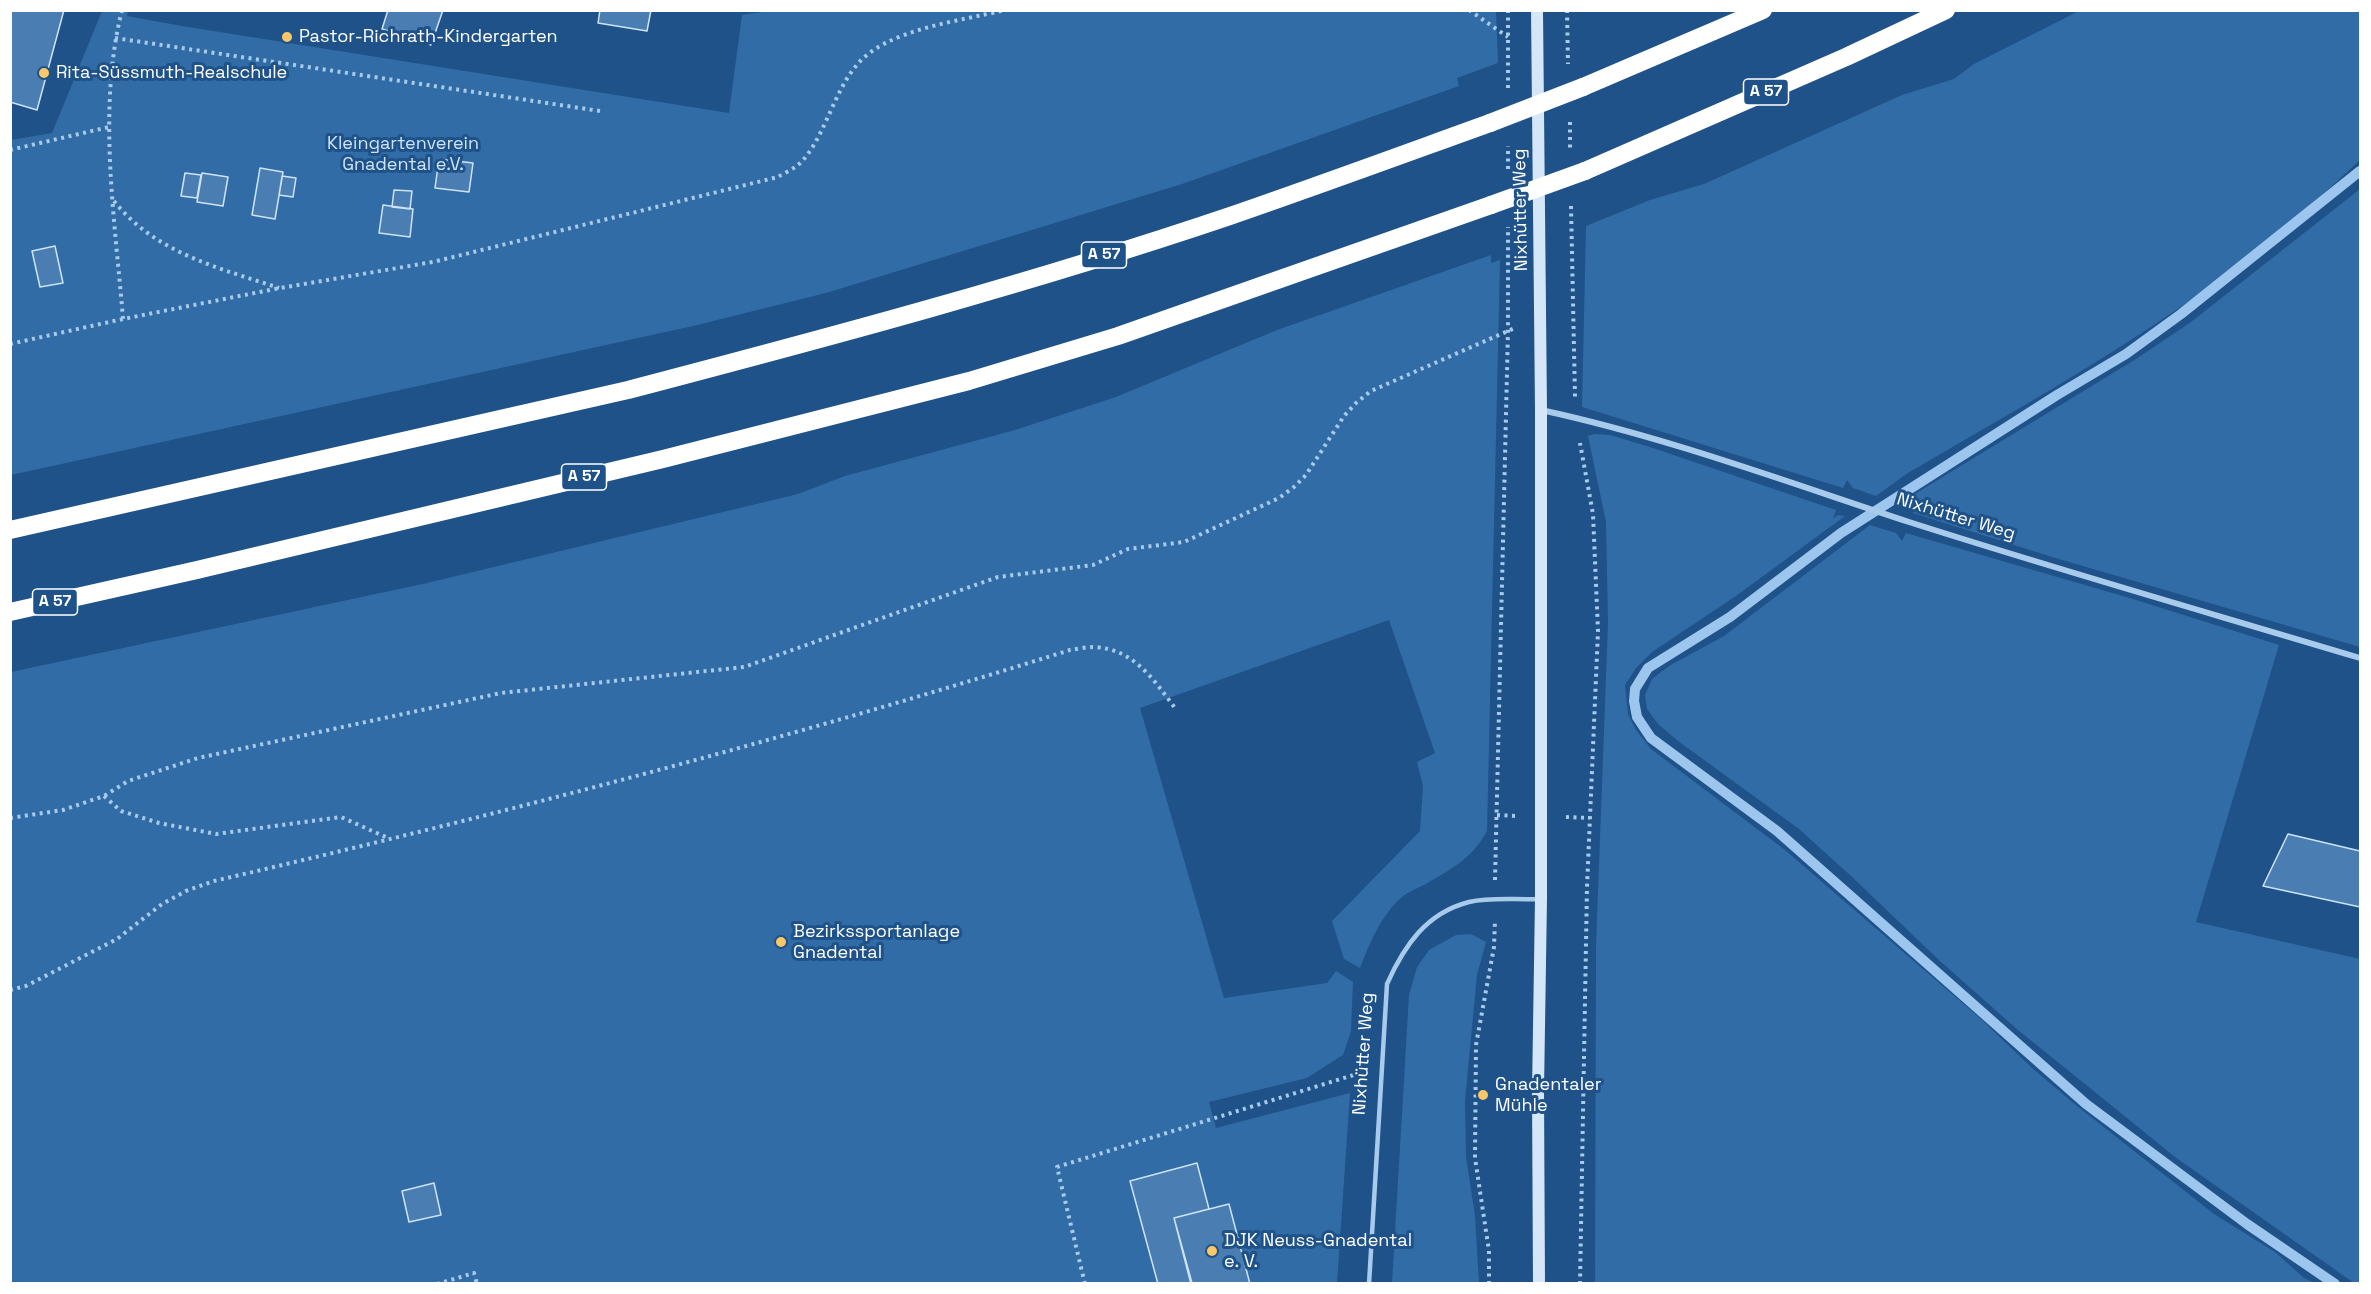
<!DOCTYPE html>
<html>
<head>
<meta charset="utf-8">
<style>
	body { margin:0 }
	#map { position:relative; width:2371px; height:1294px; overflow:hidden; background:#1e5289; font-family:"Space Grotesk",sans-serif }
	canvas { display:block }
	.frame { position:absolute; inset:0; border:12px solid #fff; pointer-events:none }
</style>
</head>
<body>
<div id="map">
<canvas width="2371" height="1294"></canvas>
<div class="frame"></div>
</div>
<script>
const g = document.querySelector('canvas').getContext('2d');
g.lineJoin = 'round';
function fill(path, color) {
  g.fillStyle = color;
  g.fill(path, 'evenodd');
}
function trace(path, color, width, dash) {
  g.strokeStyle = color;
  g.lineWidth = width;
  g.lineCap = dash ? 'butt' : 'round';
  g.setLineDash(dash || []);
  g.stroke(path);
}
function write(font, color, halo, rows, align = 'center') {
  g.font = font + ' "Space Grotesk",sans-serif';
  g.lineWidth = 6;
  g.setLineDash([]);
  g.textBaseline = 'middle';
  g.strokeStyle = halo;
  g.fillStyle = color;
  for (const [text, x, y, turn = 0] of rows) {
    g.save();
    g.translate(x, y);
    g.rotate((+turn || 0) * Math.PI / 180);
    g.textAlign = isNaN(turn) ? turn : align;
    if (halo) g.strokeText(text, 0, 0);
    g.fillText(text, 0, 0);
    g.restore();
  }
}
const green = new Path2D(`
	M 102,11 L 128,11 L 127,16 L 182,26 L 729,113 L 742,15 L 768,11 L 1496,11 L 1498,63 L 1457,78 L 1459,86 L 1182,184 L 826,293 L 693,326 L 11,475 L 11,140 L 52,133 Z
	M 2079,11 L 2360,11 L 2360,160 C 2297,220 2227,277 2154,325 C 2074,378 1990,425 1908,473 L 1876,496 L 1853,488 L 1847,480 L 1843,488 L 1582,407 L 1586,226 L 1650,200 L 1704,184 L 1902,95 L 1954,79 L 1974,64 Z
	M 2360,189 L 2360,647 L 2052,557 L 1913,513 L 1916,502 L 1911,505 L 1900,503 L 2136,359 L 2191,322 Z
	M 1491,255 L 1491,263 L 1500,260 L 1487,831 C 1471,860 1451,869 1424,885 C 1417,888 1409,892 1403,896 C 1382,914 1370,942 1360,968 L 1344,959 L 1332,921 L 1420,831 L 1423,786 L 1417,762 L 1435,753 L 1389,620 L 1140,708 L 1224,998 L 1327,983 L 1336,971 L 1353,982 L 1351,1031 L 1343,1055 L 1307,1078 L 1209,1102 L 1216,1128 L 1350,1093 L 1337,1283 L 11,1284 L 11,672 L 427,583 L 798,494 L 845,476 L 1015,430 L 1116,397 L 1277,330 Z
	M 1595,434 L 1610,435 L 1650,447 L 1836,510 L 1833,519 L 1838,515 L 1845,516 L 1736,596 L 1652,652 L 1636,668 L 1625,685 L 1628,714 L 1636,730 L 1651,749 L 1785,850 L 1981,1019 L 2032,1068 L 2077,1106 L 2214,1214 L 2275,1252 L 2304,1278 L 2315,1283 L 1595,1283 L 1596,946 L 1608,623 L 1606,522 L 1588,436 Z
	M 1870,525 L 1896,533 L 1902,541 L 1906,533 L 2133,599 L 2279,645 L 2196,922 L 2360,959 L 2360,1283 L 2354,1283 L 2175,1157 L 2106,1101 L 2018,1030 L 1940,961 L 1851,876 L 1799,829 L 1678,741 L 1658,724 L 1647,709 L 1645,695 L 1652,679 L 1669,666 L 1724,636 Z
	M 1471,934 L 1486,942 L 1477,975 L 1465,1101 L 1466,1157 L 1475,1215 L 1479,1283 L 1392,1283 L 1409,995 L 1417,967 L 1429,950 L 1456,935 Z`);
const stream = new Path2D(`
	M 2335,1284 L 2247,1224 L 2086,1104 L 1777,831 L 1651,738 L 1637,717 L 1634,701 L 1635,689 L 1648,668 L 1730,617 L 1841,533 L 2057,395 L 2126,354 L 2181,314 L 2360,171`);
const building = new Path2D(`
	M 10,10 L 64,10 L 37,110 L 10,102 Z
	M 388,10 L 443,10 L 431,45 L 382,29 Z
	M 600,10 L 651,10 L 647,31 L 598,23 Z
	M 439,159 L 473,163 L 469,192 L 435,188 Z
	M 260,168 L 283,172 L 275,219 L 252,215 Z
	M 185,173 L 201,175 L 197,198 L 181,196 Z
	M 202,173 L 228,177 L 223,206 L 197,202 Z
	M 282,176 L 296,178 L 293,197 L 279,195 Z
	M 394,190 L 412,191 L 410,209 L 392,207 Z
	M 383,205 L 413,209 L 410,237 L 379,233 Z
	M 55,246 L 63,283 L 40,287 L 32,251 Z
	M 2288,834 L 2360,851 L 2360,907 L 2263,886 Z
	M 1197,1163 L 1209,1209 L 1174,1218 L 1192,1283 L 1158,1284 L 1130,1181 Z
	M 434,1183 L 441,1215 L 409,1222 L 402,1191 Z
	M 1229,1204 L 1250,1284 L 1191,1284 L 1174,1218 Z`);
const path = new Path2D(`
	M 122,10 C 97,109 115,219 123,319
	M 1469,10 L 1508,37
	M 1508,10 L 1508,88
	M 1567,10 L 1568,64
	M 115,38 L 600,111
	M 1570,122 L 1570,148
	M 10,150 L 109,127
	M 1508,169 L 1508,146
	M 114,201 C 155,253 219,268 279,288
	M 1571,206 L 1575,397
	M 10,344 L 123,319 L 280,288 L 433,262 L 778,177 C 784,173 792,170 798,165 C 823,143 833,93 856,66 C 885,29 961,21 1005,10
	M 104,796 L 121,811 L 159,823 L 216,834 L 341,817 L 388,838
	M 1497,815 L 1517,816
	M 1566,817 L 1590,818
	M 10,818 L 63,810 L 104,796 L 128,781 L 198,758 L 501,693 L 744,667 L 998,577 L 1093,565 L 1128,549 L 1184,542 L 1279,498 L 1294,487 L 1306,475 L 1344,416 L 1356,403 L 1371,391 L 1517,327
	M 1495,880 L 1508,330 L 1508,227
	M 10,990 L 26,986 L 117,939 L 162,904 L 186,891 L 214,881 C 503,814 788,739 1070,650 C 1077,649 1086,647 1094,647 C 1134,649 1153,679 1175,708
	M 437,1284 L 474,1273 L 477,1284
	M 1085,1284 L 1057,1167 L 1360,1073
	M 1489,1284 L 1489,1251 L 1475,1158 L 1476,1045 L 1494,947 L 1495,920
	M 1580,1284 L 1587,887 L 1598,631 L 1593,514 L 1580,443`);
const lane = new Path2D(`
	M 1369,1284 L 1387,984 C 1404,946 1426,913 1469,902 C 1491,897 1516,900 1538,899`);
const street = new Path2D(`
	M 1541,410 C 1666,437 1787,482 1909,522 C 2059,570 2210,613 2360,658`);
const secondary = new Path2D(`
	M 1537,10 L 1541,410 L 1541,899 L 1538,1091 L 1539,1284`);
const highway = new Path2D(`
	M 1583,87 L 1763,10
	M 1585,171 L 1846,57 L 1946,10
	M 10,530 L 628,390 C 830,337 1032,283 1230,216 C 1317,186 1404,154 1490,123
	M 10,612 L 197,570 L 663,459 L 969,381 L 1118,336 L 1491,205`);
const highwayBridge = new Path2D(`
	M 1490,123 L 1583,87
	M 1491,205 L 1585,171`);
const markers = [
	[287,37,6,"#fac867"],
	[44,73,6,"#fac867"],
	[781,942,6,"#fac867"],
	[1483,1095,6,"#fac867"],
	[1212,1251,6,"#fac867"]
];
const shields = [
	[1766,92,45],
	[1104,255,45],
	[584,477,45],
	[55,602,45]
];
const shieldNames = [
	["A 57",1766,92],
	["A 57",1104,255],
	["A 57",584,477],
	["A 57",55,602]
];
const poiNames = [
	["Pastor-Richrath-Kindergarten",299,37],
	["Rita-Süssmuth-Realschule",56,73],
	["Bezirkssportanlage",793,932],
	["Gnadental",793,953],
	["Gnadentaler",1495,1085],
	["Mühle",1495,1106],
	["DJK Neuss-Gnadental",1224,1241],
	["e. V.",1224,1262]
];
const parkNames = [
	["Kleingartenverein",403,144],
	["Gnadental e.V.",403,165]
];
const streetNames = [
	["Nixhütter Weg",1521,210,-91],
	["Nixhütter Weg",1956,517,17],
	["Nixhütter Weg",1364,1054,-86]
];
fill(green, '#316ca6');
trace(stream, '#9cc6ed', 10);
fill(building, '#4a7eb2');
trace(building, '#cde3f8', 1.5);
trace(path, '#a8caeb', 4, [3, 4.5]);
trace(lane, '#a8caeb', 4.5);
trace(street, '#a8caeb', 6);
trace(secondary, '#d4e6f8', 12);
trace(highway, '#fff', 18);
trace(highwayBridge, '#fff', 18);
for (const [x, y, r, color] of markers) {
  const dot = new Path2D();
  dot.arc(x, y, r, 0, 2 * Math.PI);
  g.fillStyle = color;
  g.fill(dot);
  trace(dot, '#1e5289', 2);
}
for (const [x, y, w] of shields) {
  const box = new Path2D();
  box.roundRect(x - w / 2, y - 13, w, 26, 4.5);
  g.fillStyle = '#1e5289';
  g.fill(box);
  trace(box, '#fff', 1.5);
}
write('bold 16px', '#fff', null, shieldNames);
write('18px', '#fff', '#1e5289', poiNames, 'left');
write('18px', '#cde3f8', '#1e5289', parkNames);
write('18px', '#fff', '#1e5289', streetNames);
</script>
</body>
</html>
